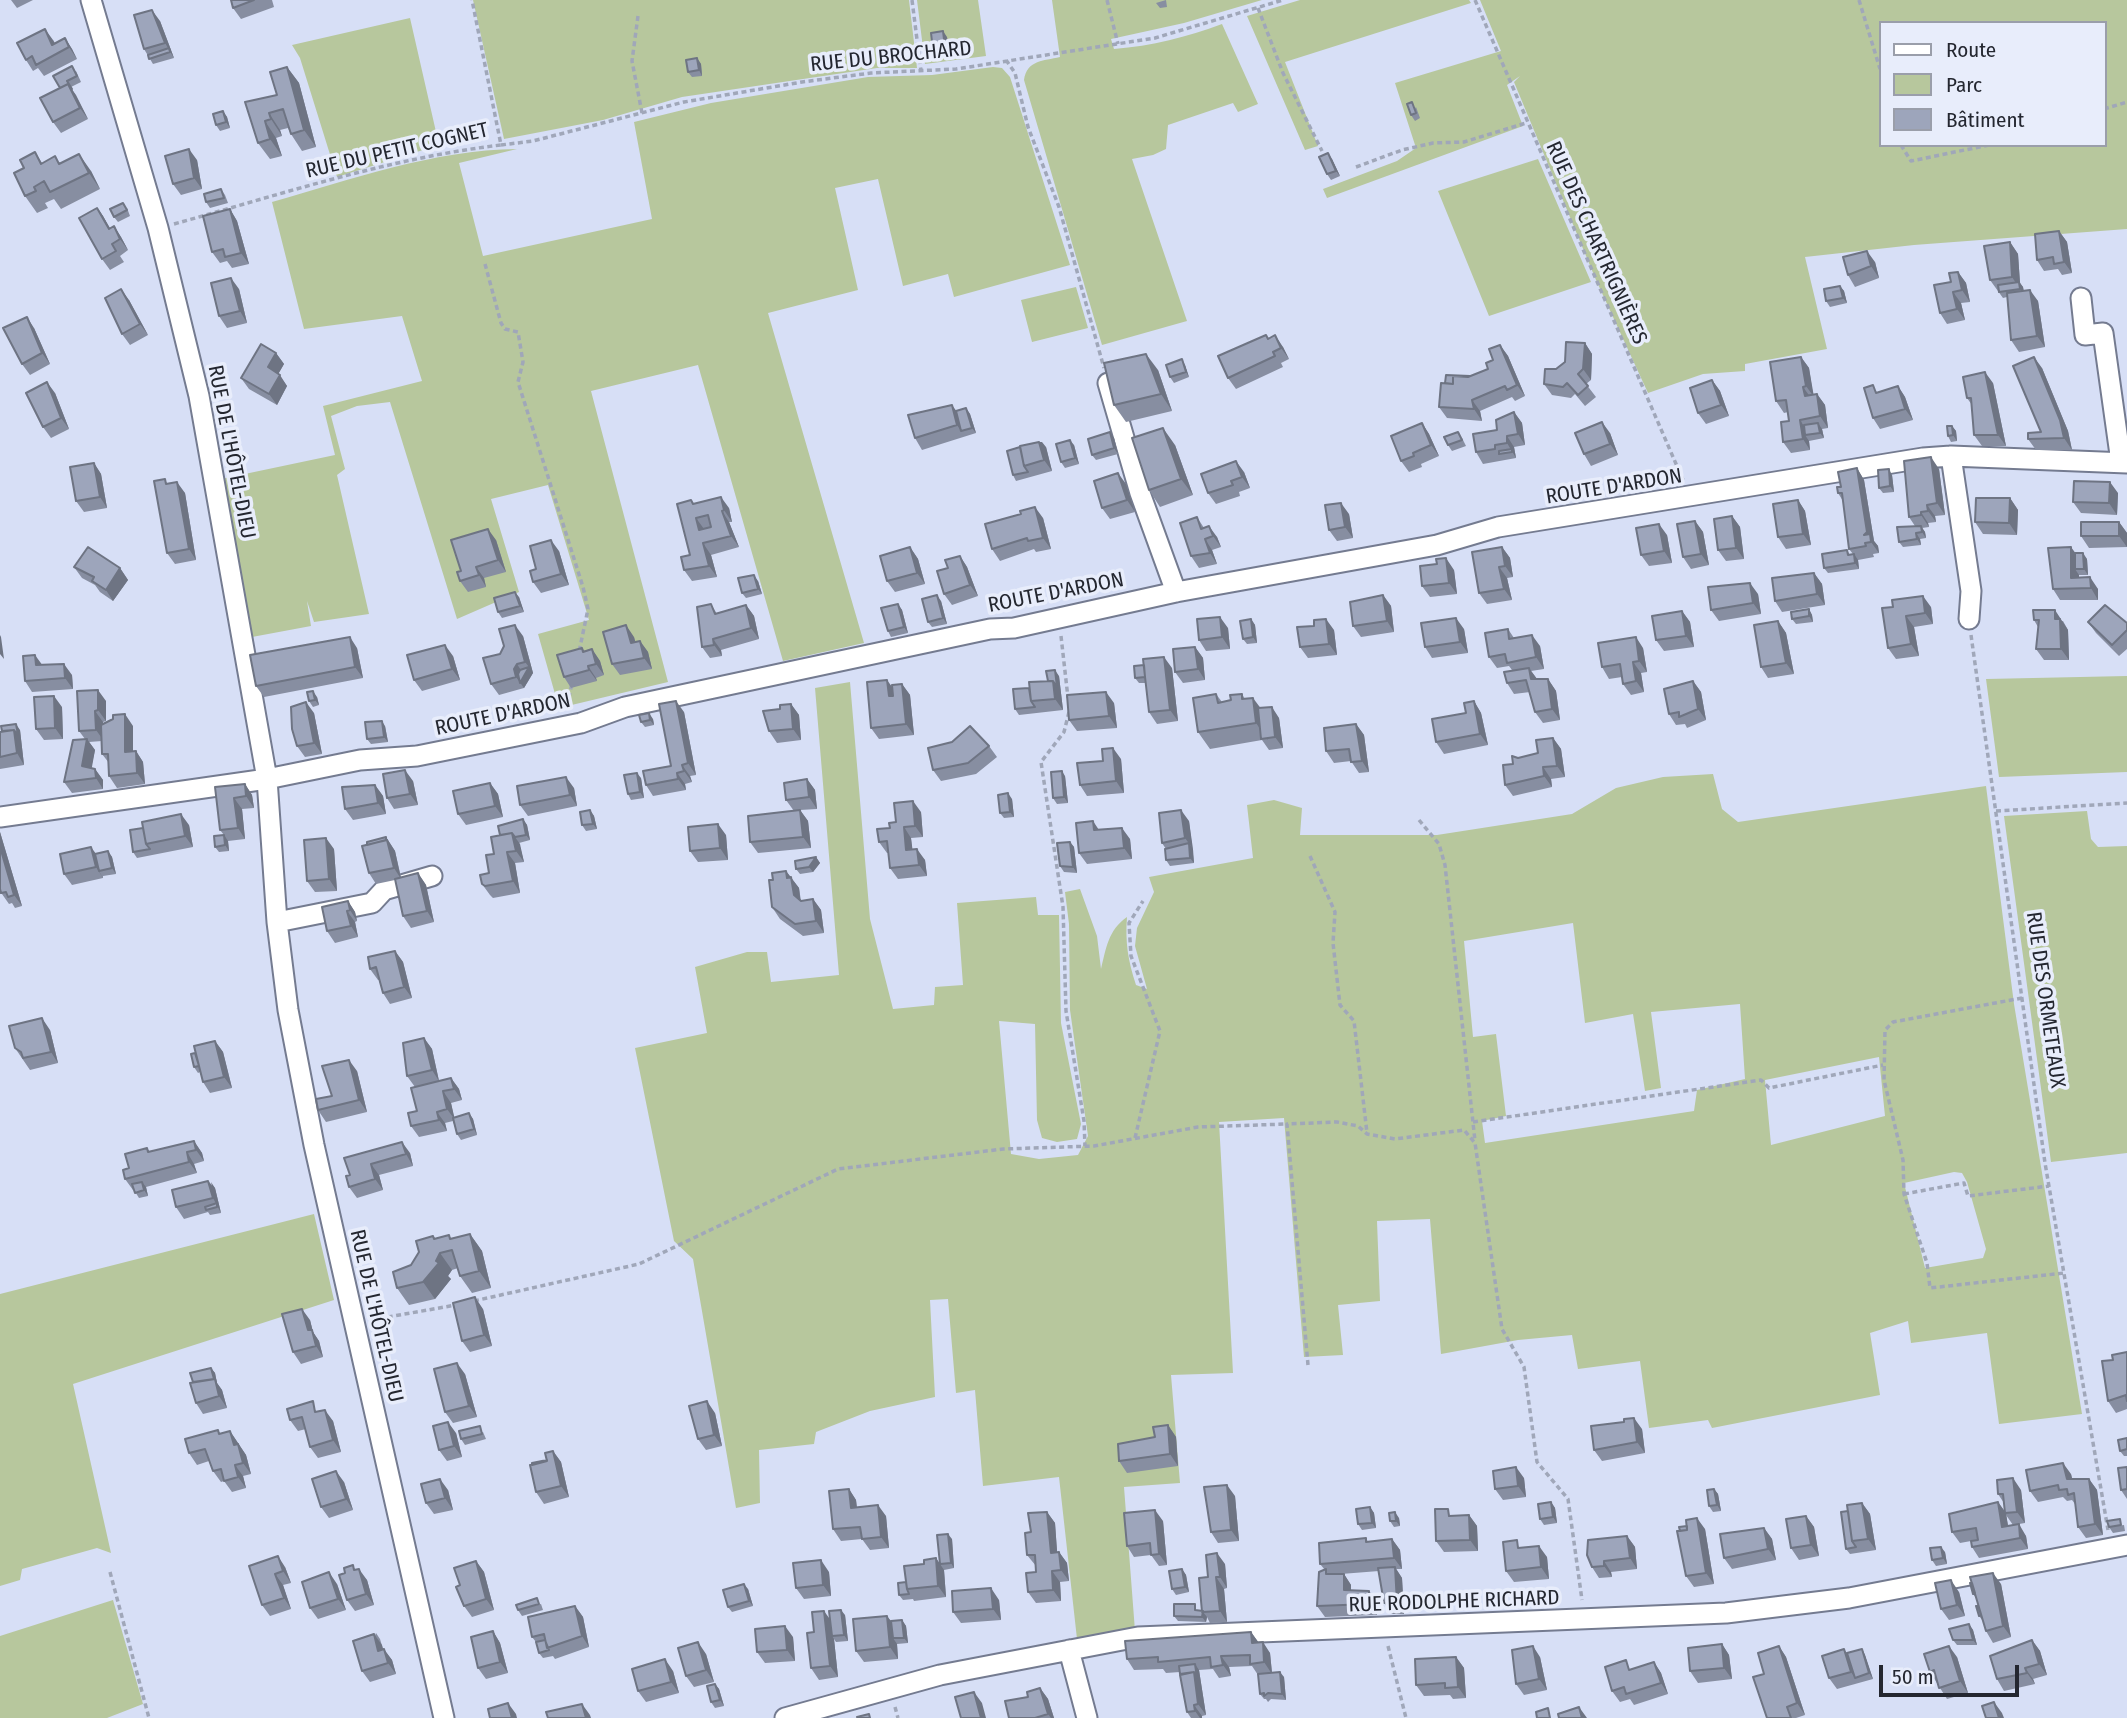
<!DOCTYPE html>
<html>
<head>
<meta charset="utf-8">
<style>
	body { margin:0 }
	#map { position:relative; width:2127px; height:1718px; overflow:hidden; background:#d7dff6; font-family:"Fira Sans Condensed",sans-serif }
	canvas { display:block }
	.legend { position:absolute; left:1879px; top:21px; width:228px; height:126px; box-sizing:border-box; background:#e8edfb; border:2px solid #9a9eaa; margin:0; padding:9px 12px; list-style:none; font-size:21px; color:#242730 }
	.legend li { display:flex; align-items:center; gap:14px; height:35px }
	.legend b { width:35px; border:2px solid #9a9eaa }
	.scale { position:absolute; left:1879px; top:1665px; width:140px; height:32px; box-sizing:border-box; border:4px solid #242730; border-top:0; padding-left:9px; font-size:21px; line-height:24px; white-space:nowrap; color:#242730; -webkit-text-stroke:5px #e8edfb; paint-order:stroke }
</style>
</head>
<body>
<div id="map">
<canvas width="2127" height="1718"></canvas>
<ul class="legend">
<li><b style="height:9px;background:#fff"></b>Route</li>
<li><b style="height:19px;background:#b7c79d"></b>Parc</li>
<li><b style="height:19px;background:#9da5bb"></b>Bâtiment</li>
</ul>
<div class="scale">50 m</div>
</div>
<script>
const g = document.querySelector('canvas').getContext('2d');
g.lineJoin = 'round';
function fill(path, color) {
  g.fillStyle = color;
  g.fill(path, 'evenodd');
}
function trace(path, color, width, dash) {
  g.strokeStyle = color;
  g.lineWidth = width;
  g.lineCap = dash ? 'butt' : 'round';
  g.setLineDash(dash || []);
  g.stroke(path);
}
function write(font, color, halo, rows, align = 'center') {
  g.font = font + ' "Fira Sans Condensed",sans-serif';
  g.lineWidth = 7;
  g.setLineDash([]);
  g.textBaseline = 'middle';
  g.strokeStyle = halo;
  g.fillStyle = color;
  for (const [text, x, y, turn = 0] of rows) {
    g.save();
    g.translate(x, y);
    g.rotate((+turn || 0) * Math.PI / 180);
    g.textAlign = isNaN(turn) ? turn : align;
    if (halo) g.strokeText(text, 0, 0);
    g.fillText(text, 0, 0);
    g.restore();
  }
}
const green = new Path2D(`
	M 473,0 L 909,0 L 917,68 L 877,68 L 682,97 L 603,120 L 504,139 Z
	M 917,0 L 978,0 L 986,56 L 925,64 Z
	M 1052,0 L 1262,0 L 1184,23 L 1111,39 L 1114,49 C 1152,46 1187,37 1222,24 L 1258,104 L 1238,112 L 1233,103 L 1168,125 L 1166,149 L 1153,155 L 1132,159 L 1187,321 L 1102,345 L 1024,80 C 1027,60 1043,61 1060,57 Z
	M 1300,0 L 1469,0 L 1471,3 L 1285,62 L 1318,146 L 1305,150 L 1247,16 Z
	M 1480,0 L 2127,0 L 2127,229 L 1914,245 L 1805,257 L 1827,349 L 1745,364 L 1745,371 L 1703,374 L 1648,393 L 1596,280 L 1514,82 L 1520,76 L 1507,85 L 1523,126 L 1327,198 L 1323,189 L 1397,161 L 1416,148 L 1395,83 L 1501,51 ZM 1880,23 L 2104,23 L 2104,145 L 1880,145 Z
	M 410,18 L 439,145 L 337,177 L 300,58 L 292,45 Z
	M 993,67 L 1002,68 L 1010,77 L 1070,265 L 954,297 L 948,274 L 903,286 L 878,179 L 835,188 L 858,290 L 768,313 L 864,643 L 783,661 L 698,365 L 591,391 L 668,682 L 559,708 L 538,634 L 589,620 L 548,485 L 491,499 L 519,592 L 457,619 L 390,402 L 357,406 L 331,416 L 345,469 L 337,475 L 369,614 L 314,622 L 307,601 L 311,626 L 252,637 L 221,479 L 335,455 L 323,406 L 422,381 L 402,316 L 304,329 L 272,202 C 352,179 434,150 517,149 L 459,163 L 483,256 L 652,219 L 634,122 L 711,103 L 868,77 L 932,75 Z
	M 1538,159 L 1591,282 L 1489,316 L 1438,191 Z
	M 1076,287 L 1088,328 L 1032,342 L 1021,300 Z
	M 2127,676 L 2127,772 L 1999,777 L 1986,679 Z
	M 850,682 L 870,919 L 893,1009 L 934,1005 L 935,987 L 963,985 L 957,903 L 1036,897 L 1038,915 L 1059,915 L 1061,1023 L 1081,1124 L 1077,1139 L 1057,1142 L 1042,1138 L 1037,1120 L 1035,1024 L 999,1021 L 1011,1154 L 1039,1159 L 1078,1155 L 1088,1136 L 1070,1010 L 1069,924 L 1065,892 L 1080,889 L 1097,936 L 1101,969 C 1106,949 1108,930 1127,917 C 1125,942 1128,961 1136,985 L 1147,989 L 1135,946 L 1137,928 L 1154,892 L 1149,877 L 1253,858 L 1247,805 L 1274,800 L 1302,808 L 1300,835 L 1437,835 L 1572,814 L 1616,788 L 1663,777 L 1713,774 L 1722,809 L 1738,822 L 1986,786 L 2014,1004 L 2082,1414 L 1999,1424 L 1987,1333 L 1911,1343 L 1908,1321 L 1870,1333 L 1880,1395 L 1712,1428 L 1708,1420 L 1649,1428 L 1640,1361 L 1578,1369 L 1572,1335 L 1518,1340 L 1441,1354 L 1430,1219 L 1377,1221 L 1380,1301 L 1338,1305 L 1343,1355 L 1304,1357 L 1284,1118 L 1219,1122 L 1233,1373 L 1171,1375 L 1180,1483 L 1124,1487 L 1135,1631 L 1077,1639 L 1059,1477 L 983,1486 L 975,1390 L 956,1393 L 948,1299 L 930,1300 L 935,1397 L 870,1411 L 816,1432 L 814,1444 L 759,1450 L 760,1503 L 736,1508 L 693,1259 L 674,1241 L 635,1048 L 707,1033 L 695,967 L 747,952 L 767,952 L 771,982 L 839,975 L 815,688 ZM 1573,923 L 1585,1023 L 1633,1014 L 1645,1091 L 1661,1088 L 1651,1012 L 1740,1004 L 1745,1079 L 1697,1090 L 1694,1111 L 1485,1143 L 1482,1121 L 1506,1116 L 1496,1034 L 1473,1037 L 1464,941 ZM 1879,1057 L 1885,1116 L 1771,1145 L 1765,1080 ZM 1954,1172 L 1962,1173 L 1967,1182 L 1986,1249 L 1983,1258 L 1925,1268 L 1904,1183 Z
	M 2087,811 L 2091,839 L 2098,847 L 2127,846 L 2127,1153 L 2051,1162 L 2004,816 Z
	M 314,1214 L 334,1300 L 73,1384 L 111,1553 L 97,1548 L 22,1569 L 20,1580 L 0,1586 L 0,1294 Z
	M 113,1600 L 143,1704 L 107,1718 L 0,1718 L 0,1636 Z`);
const path = new Path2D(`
	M 912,0 L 921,71
	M 1107,0 L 1118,44
	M 1475,0 L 1683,480
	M 1859,0 L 1880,69
	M 1258,8 L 1283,73 L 1322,151
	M 638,16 L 632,61 L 642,113
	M 1006,60 L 1015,73 L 1028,127 L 1059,207 L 1104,368
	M 2104,109 L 2127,102
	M 501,145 L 533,141 L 684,102 L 802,82 L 871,73 L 956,69 L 1155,38 L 1283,0
	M 1901,145 L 1911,161 L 1989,145
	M 1356,167 L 1402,150 L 1433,143 L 1464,142 L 1526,123
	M 174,224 C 282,194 390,158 501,145 L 472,0
	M 485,264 L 501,323 L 505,329 L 518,332 L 523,362 L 518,382 L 583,587 L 588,609 L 579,652
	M 1971,635 L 2045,1163 L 2108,1530
	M 1061,636 L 1068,698
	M 567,706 L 572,683
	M 1069,712 L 1064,732 L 1041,762 L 1063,907 L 1066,1011 L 1084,1121 L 1085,1146
	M 1996,811 L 2127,803
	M 1419,820 L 1439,844 L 1445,865 L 1475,1141
	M 1310,856 L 1335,912 L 1333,943 L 1340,1005 L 1354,1021 L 1367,1133
	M 2022,998 L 1893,1022 L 1885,1030 L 1884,1080 L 1903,1160 L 1904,1194 L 1927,1263 L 1930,1288 L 2064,1273
	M 1473,1122 L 1761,1080 L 1769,1088 L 1883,1065
	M 1135,1138 L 1160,1031 L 1131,956 L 1129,923 L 1143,901
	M 1904,1194 L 1964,1183 L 1968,1196 L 2049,1186
	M 474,1301 L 639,1264 L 838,1169 L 1003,1149 L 1094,1146 L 1198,1127 L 1287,1124
	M 371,1320 L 456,1305
	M 1308,1365 L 1287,1124 L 1337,1122 L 1358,1126 L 1367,1134 L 1395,1139 L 1464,1130 L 1475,1143 L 1502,1329 L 1524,1367 L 1537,1462 L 1568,1499 L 1582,1600
	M 110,1572 L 149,1718
	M 1388,1646 L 1406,1718
	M 895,1707 L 898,1718`);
const minor = new Path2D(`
	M 91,0 L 158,228 L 199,396 L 267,779 L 277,922 L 288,1010 L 314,1145 L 444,1718
	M 2081,298 L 2085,335 L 2103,333 L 2121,462
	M 1108,383 L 1140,493 L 1176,592
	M 1951,456 L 1971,591 L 1969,619
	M 0,817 L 267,779 L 360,760 L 417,756 L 581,723 L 625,707 L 990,629 L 1014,628 L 1176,592 L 1437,545 L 1498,527 L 1923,458 L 1951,456 L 2127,463
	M 277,922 L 372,903 L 384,890 L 432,876
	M 1069,1650 L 1087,1718
	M 785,1718 L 940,1675 L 1138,1637 L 1726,1613 L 1849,1598 L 2127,1545`);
const wall = new Path2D(`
	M 11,0 L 33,0 L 17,8 Z
	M 231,0 L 272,0 L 274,7 L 241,19 L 233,8 Z
	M 1166,0 L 1167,7 L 1160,8 L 1156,3 Z
	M 160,21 L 174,58 L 153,64 L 144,49 Z
	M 947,37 L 949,54 L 937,56 L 933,50 Z
	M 65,38 L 72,49 L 77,59 L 44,76 L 38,68 L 33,71 L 26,60 L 53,40 L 55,43 Z
	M 697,58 L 701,64 L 702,76 L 692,77 L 688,72 Z
	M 287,67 L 299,83 L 316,147 L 302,151 L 291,134 L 288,128 L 280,130 L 282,136 L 276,138 L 282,156 L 270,159 L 258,143 L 245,102 L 277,95 Z
	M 76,71 L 81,82 L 71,87 L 88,119 L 61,133 L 53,122 L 60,88 Z
	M 1416,107 L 1420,118 L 1415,121 L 1411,115 Z
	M 223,111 L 227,117 L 230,128 L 220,131 L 216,125 Z
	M 35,152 L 42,163 L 60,164 L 91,171 L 100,189 L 61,209 L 54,199 L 45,203 L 48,208 L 37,213 L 25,196 L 24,168 Z
	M 1332,159 L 1340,176 L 1331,180 L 1327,174 Z
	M 197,160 L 202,189 L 181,195 L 173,184 Z
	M 221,189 L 225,195 L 228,203 L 210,208 L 206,202 Z
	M 127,208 L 130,216 L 118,222 L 114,217 Z
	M 230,209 L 237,221 L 249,264 L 232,268 L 227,261 L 220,263 L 212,252 Z
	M 99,210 L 103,216 L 110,228 L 114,226 L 121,237 L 128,250 L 120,256 L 124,262 L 110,270 L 102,259 Z
	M 2059,231 L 2067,242 L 2072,273 L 2062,275 L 2058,269 L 2044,271 L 2037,260 Z
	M 2010,242 L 2018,254 L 2020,283 L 2023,287 L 2024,291 L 2038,301 L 2045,347 L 2019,352 L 2011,340 L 2007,297 L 2003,298 L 1990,280 Z
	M 1875,262 L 1879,278 L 1855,287 L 1848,275 Z
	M 1958,272 L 1966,283 L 1970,302 L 1961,303 L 1965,320 L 1947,324 L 1940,313 L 1951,282 Z
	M 1840,286 L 1844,291 L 1847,303 L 1830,307 L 1826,301 Z
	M 239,289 L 247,323 L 227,328 L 219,316 Z
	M 129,300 L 148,335 L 130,345 L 122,334 Z
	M 34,328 L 50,364 L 30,375 L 22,364 Z
	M 1269,338 L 1283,347 L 1289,359 L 1281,363 L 1283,367 L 1236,389 L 1228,378 Z
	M 1585,343 L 1592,354 L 1591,380 L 1586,384 L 1596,397 L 1585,406 L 1575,394 L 1571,398 L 1552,395 L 1544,384 L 1556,369 Z
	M 1500,345 L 1508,356 L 1525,396 L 1515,401 L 1512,397 L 1480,411 L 1482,421 L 1447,418 L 1439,407 L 1445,383 L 1470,376 L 1488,369 Z
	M 276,353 L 284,364 L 278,374 L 287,386 L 277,405 L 249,389 L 241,378 Z
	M 1801,357 L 1809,368 L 1813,395 L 1817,394 L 1825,405 L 1828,428 L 1822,429 L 1824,438 L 1809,441 L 1810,450 L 1791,453 L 1783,442 L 1789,421 L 1788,412 L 1784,413 L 1776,401 Z
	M 1185,365 L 1189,377 L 1174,383 L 1170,377 Z
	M 2042,368 L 2068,431 L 2072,450 L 2036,450 L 2028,439 L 2041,432 Z
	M 1158,370 L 1172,411 L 1126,422 L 1114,405 Z
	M 1712,380 L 1720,391 L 1729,416 L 1706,424 L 1698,413 Z
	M 1993,383 L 2006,446 L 1982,446 L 1974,435 L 1972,405 L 1967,398 Z
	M 1898,386 L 1905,397 L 1913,420 L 1880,429 L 1873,418 L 1878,392 Z
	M 55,393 L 69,429 L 51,438 L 43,427 Z
	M 966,408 L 970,414 L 976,433 L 922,450 L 915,438 Z
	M 1514,412 L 1522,423 L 1525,445 L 1514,447 L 1516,458 L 1483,464 L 1476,452 Z
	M 1422,423 L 1429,434 L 1439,456 L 1421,464 L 1422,467 L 1409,472 L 1401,461 Z
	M 1952,426 L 1956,431 L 1957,441 L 1951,442 L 1948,436 Z
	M 1610,433 L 1618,455 L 1591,466 L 1584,454 Z
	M 1114,438 L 1118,454 L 1096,460 L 1092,455 Z
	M 1462,438 L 1466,446 L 1452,451 L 1448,445 Z
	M 1074,445 L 1079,464 L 1065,468 L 1061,462 Z
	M 1175,445 L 1193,495 L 1160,507 L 1149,490 Z
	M 1046,447 L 1052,471 L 1016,481 L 1013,475 Z
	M 94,463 L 101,474 L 107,508 L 84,512 L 76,501 Z
	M 1857,468 L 1864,480 L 1874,541 L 1878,546 L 1879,553 L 1873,554 L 1874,557 L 1858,560 L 1859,569 L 1828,573 L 1824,568 L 1847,550 L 1850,555 L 1853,554 L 1849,549 L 1843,501 L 1838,493 Z
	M 1939,469 L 1945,515 L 1935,516 L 1936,522 L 1928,523 L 1929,527 L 1922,528 L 1925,532 L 1926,538 L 1920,539 L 1921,545 L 1903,547 L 1899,542 L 1915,526 L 1909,517 Z
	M 1244,472 L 1250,488 L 1239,492 L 1240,496 L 1216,504 L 1208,493 Z
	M 1892,475 L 1894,492 L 1883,493 L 1879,488 Z
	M 168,484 L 185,493 L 196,560 L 175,564 L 167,553 Z
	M 1126,484 L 1135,512 L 1110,519 L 1102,508 Z
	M 2118,493 L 2117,515 L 2081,513 L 2073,502 Z
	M 2010,498 L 2018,510 L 2017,535 L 1983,534 L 1975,522 Z
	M 691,500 L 694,504 L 729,508 L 732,522 L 729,522 L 739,547 L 711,555 L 717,577 L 692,581 L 684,570 L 690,555 Z
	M 1798,500 L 1805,511 L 1811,545 L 1786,549 L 1778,537 Z
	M 1021,514 L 1043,518 L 1051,549 L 1036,552 L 1034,549 L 1000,561 L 992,549 Z
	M 1349,514 L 1353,538 L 1337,541 L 1329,530 Z
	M 1732,516 L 1740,527 L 1744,559 L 1726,561 L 1718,550 Z
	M 1197,517 L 1204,528 L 1217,537 L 1221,547 L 1212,550 L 1217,564 L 1199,568 L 1191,556 Z
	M 1695,521 L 1703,532 L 1709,565 L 1691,569 L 1683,557 Z
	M 2119,522 L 2127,533 L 2127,547 L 2089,548 L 2081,536 Z
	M 1667,535 L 1672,563 L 1649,566 L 1641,555 Z
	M 496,540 L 506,572 L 484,578 L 486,587 L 468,592 L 460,581 L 461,571 Z
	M 910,547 L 918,559 L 925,584 L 895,592 L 887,581 Z
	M 1502,547 L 1510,558 L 1513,577 L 1507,578 L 1512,600 L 1487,604 L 1479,593 Z
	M 559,551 L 569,585 L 541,593 L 533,582 L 536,569 Z
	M 2075,553 L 2087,559 L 2088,575 L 2079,575 L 2079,577 L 2098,589 L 2098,600 L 2060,600 L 2053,589 Z
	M 960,556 L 967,567 L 978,596 L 952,605 L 944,594 L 948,568 Z
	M 74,567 L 120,568 L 128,580 L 113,601 L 100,592 L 95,585 L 82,578 Z
	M 1454,570 L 1457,594 L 1430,597 L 1422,586 Z
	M 1814,573 L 1822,584 L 1825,605 L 1782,612 L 1775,601 Z
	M 758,581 L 762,594 L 746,598 L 742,593 Z
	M 1758,594 L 1761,614 L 1719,621 L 1711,610 Z
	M 1383,595 L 1391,606 L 1394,632 L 1361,637 L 1353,626 Z
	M 519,597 L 524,612 L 502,618 L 498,612 Z
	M 941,601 L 947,624 L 932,627 L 928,622 Z
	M 711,604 L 717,614 L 746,605 L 754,616 L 759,639 L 721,650 L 722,656 L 710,658 L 702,647 Z
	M 898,604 L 902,610 L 908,633 L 891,637 L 888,631 Z
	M 1931,607 L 1933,624 L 1914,627 L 1919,656 L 1896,659 L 1888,648 L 1882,608 Z
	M 1809,609 L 1812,615 L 1813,622 L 1796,624 L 1792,619 Z
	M 1682,611 L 1690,622 L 1694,647 L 1664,651 L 1656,640 Z
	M 1251,619 L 1255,625 L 1257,643 L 1247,644 L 1243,639 Z
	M 2034,620 L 2063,621 L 2068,630 L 2069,660 L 2044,660 L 2036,649 L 2038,627 Z
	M 1778,621 L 1786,633 L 1794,674 L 1768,678 L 1761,667 Z
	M 2088,622 L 2127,623 L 2127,649 L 2119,656 L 2096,633 Z
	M 1228,628 L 1230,649 L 1206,651 L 1199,640 Z
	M 1464,629 L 1468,653 L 1432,658 L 1425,647 Z
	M 1508,629 L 1514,638 L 1540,646 L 1544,669 L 1531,671 L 1537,679 L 1548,679 L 1556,691 L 1560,720 L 1543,723 L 1535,712 L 1530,692 L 1514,694 L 1507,683 L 1512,670 L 1509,666 L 1497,668 L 1489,657 Z
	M 1334,630 L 1337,655 L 1308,658 L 1300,647 Z
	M 523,636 L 533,673 L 524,688 L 499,695 L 491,684 L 500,654 Z
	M 634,637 L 635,642 L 640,641 L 648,652 L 652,669 L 620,675 L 612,664 Z
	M 1195,647 L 1203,658 L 1205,680 L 1183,683 L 1175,672 Z
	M 357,648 L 363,678 L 264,697 L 256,686 Z
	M 582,648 L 585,651 L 592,649 L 600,661 L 604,675 L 596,678 L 597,681 L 571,688 L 564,677 Z
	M 1643,648 L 1647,672 L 1641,673 L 1644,692 L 1631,695 L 1623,684 L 1622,677 L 1609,679 L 1602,667 Z
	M 453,656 L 460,680 L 422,691 L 414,680 Z
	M 42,665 L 72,675 L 73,689 L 32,692 L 25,681 Z
	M 1172,668 L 1178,721 L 1157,724 L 1149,712 L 1146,683 L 1139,683 L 1135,678 Z
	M 1059,676 L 1063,710 L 1019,715 L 1015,709 L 1029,688 L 1048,681 Z
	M 1693,681 L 1701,692 L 1706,720 L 1687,728 L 1685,724 L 1676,725 L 1669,714 Z
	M 902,684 L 910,695 L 914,735 L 879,739 L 871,728 Z
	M 77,691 L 106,701 L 106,721 L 103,722 L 103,724 L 133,726 L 133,751 L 136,751 L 143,762 L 145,784 L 117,788 L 109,776 L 109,763 L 102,754 L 102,741 L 89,742 L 95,750 L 91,768 L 95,769 L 103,780 L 103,789 L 72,793 L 64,782 L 85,739 L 79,731 Z
	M 1216,694 L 1222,702 L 1231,700 L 1242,694 L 1245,699 L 1279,718 L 1283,748 L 1269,750 L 1262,740 L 1210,749 L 1198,732 Z
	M 317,697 L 319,705 L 313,707 L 309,701 Z
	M 1474,701 L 1481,713 L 1488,745 L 1444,754 L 1436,742 L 1466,713 Z
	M 1114,703 L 1117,728 L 1077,731 L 1069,720 Z
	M 791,704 L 799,715 L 801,740 L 777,743 L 769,731 Z
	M 62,707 L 63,739 L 44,740 L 36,729 Z
	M 684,712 L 696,775 L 690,776 L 692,782 L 685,784 L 686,790 L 653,796 L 646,785 L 671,766 Z
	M 314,713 L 322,754 L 305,757 L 297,746 Z
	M 653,719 L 654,725 L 645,727 L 641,722 Z
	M 1356,724 L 1364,735 L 1369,772 L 1359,773 L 1351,761 L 1334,763 L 1326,751 Z
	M 385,726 L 388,742 L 371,744 L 367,739 Z
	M 20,730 L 24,765 L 0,769 L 0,732 Z
	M 1553,738 L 1561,749 L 1565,777 L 1551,779 L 1552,787 L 1513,796 L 1505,785 L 1513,762 L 1518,758 L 1538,753 Z
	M 989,746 L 997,757 L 976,774 L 941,781 L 933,770 Z
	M 1121,759 L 1124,793 L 1087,796 L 1080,785 L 1102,761 Z
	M 1065,776 L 1068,803 L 1057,804 L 1053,798 Z
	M 641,778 L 644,798 L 631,800 L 628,794 Z
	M 807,779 L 815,790 L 817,809 L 800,810 L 808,821 L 811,848 L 758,853 L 750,842 L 794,811 L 786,800 Z
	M 413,781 L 418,805 L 394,809 L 387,798 Z
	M 490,783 L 498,794 L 503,817 L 466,825 L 458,814 Z
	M 245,784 L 252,795 L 254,808 L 242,809 L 245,839 L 228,841 L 229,851 L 219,852 L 215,847 L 224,835 L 220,830 L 215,787 Z
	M 375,785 L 383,796 L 386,814 L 353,820 L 345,809 Z
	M 574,788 L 577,806 L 528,816 L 520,805 Z
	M 1012,799 L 1014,817 L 1004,818 L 1000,813 Z
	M 590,810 L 594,816 L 597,829 L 586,831 L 582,825 Z
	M 921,812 L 923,837 L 911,838 L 912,849 L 925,860 L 927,876 L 898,879 L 890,868 L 889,853 L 887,853 L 879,842 L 896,822 Z
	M 523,819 L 527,825 L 530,840 L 519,843 L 524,862 L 515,863 L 520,893 L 493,898 L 490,895 L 482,884 L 489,873 L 494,854 Z
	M 1189,821 L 1194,863 L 1170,866 L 1166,860 L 1166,849 L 1162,843 Z
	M 189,825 L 193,847 L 137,858 L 133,852 L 130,830 Z
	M 1099,830 L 1130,839 L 1132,859 L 1087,864 L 1079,853 Z
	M 0,832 L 22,906 L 15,908 L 12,903 L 9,904 L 2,894 L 0,894 Z
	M 726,835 L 728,860 L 698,862 L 690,851 Z
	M 386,837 L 395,851 L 401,877 L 418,873 L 426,885 L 434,922 L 411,928 L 403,916 L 395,880 L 376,884 L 369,873 L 367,845 Z
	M 1070,842 L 1074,847 L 1077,873 L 1064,872 L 1060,866 Z
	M 334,849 L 337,891 L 315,892 L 307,881 Z
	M 108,851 L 112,857 L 116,874 L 103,876 L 103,878 L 72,885 L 64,874 L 96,854 Z
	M 816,857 L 820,863 L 813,872 L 800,874 L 796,869 Z
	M 786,871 L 799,888 L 801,901 L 813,899 L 821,910 L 824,933 L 803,936 L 780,919 L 772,907 L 773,880 Z
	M 348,901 L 355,912 L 357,921 L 355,922 L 358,937 L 335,943 L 327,931 Z
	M 395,951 L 403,962 L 412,998 L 390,1004 L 383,993 L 379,980 L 378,980 L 370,969 Z
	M 50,1030 L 58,1063 L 30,1070 L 15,1048 Z
	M 424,1038 L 432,1049 L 439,1081 L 451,1078 L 459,1089 L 462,1100 L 451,1103 L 454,1118 L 469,1113 L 473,1119 L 477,1135 L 461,1140 L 457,1134 L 453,1121 L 445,1123 L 447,1131 L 419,1137 L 411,1126 L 417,1111 L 415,1087 L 407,1076 Z
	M 215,1041 L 223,1052 L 232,1088 L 210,1093 L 203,1082 L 200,1072 L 198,1073 L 194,1067 Z
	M 357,1071 L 367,1112 L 326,1122 L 318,1110 Z
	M 194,1141 L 202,1153 L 204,1161 L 194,1164 L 197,1173 L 146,1187 L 148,1196 L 139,1198 L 134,1190 L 133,1190 L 125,1179 L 129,1168 L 147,1148 L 150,1152 Z
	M 410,1153 L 413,1166 L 379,1175 L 383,1190 L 357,1198 L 349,1187 L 350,1175 L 344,1158 Z
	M 208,1181 L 215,1188 L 221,1213 L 210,1215 L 208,1212 L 184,1219 L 176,1207 Z
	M 470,1234 L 482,1251 L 491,1288 L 472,1293 L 460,1276 L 458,1268 L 452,1270 L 448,1276 L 451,1279 L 435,1299 L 409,1305 L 397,1288 L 411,1265 L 433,1236 L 436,1239 L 452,1239 Z
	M 483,1309 L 492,1346 L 470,1352 L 462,1341 Z
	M 310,1320 L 313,1332 L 319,1341 L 323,1357 L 301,1364 L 293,1352 Z
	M 2127,1352 L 2127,1409 L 2116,1413 L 2108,1401 L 2113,1360 Z
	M 211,1368 L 215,1373 L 217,1383 L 222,1390 L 227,1408 L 203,1414 L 196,1403 L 193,1382 Z
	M 465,1374 L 477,1417 L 453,1423 L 445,1412 Z
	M 319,1411 L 333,1421 L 341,1452 L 318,1458 L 310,1447 L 306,1429 L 298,1431 L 290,1420 Z
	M 715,1413 L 722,1446 L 706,1450 L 698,1439 Z
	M 1168,1425 L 1176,1437 L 1178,1466 L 1127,1473 L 1119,1461 L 1155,1437 Z
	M 1642,1429 L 1645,1453 L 1602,1461 L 1594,1450 Z
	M 230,1431 L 246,1455 L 251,1474 L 243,1476 L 246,1488 L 232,1492 L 224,1481 L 221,1482 L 213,1471 L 209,1461 L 197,1465 L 189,1453 L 221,1434 Z
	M 483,1432 L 486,1439 L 465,1445 L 461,1439 Z
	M 456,1433 L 462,1457 L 447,1461 L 439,1450 Z
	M 2127,1438 L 2127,1456 L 2124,1456 L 2120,1451 Z
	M 553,1451 L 561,1462 L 569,1497 L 544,1504 L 536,1492 L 547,1460 Z
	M 2127,1467 L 2127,1499 L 2121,1490 Z
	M 2071,1474 L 2072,1479 L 2089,1479 L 2097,1490 L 2103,1535 L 2086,1538 L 2078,1527 L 2075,1504 L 2072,1500 L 2067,1501 L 2063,1497 L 2038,1502 L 2030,1491 Z
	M 1524,1478 L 1526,1497 L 1503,1500 L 1495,1489 Z
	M 344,1482 L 353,1510 L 329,1518 L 321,1507 Z
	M 849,1489 L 856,1500 L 857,1508 L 886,1516 L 889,1548 L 870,1550 L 862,1539 L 841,1541 L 833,1529 Z
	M 1714,1489 L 1718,1494 L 1721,1511 L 1713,1512 L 1709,1506 Z
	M 448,1490 L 453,1510 L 434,1514 L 426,1503 Z
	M 2021,1490 L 2025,1523 L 2013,1525 L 2006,1515 L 2008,1526 L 2026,1536 L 2028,1549 L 1979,1558 L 1972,1547 L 1971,1541 L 1960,1543 L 1952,1532 L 1998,1502 L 2005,1512 L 2004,1503 L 1998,1494 Z
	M 1235,1496 L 1239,1541 L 1218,1543 L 1211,1532 Z
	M 1551,1502 L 1555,1508 L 1557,1523 L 1544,1525 L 1540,1519 Z
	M 1862,1503 L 1870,1514 L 1876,1550 L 1850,1554 L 1846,1549 L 1848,1511 Z
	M 1370,1507 L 1374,1513 L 1376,1528 L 1362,1530 L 1358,1524 Z
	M 1047,1512 L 1055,1523 L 1057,1552 L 1059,1552 L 1067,1563 L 1069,1581 L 1060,1582 L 1061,1601 L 1036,1603 L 1028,1592 L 1036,1572 L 1036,1566 L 1027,1555 L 1031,1532 Z
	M 1469,1515 L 1477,1526 L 1478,1551 L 1444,1552 L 1436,1541 L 1453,1516 Z
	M 1806,1516 L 1814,1527 L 1819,1556 L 1799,1560 L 1791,1548 Z
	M 1399,1518 L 1400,1526 L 1394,1527 L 1390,1521 Z
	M 1163,1521 L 1167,1565 L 1159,1566 L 1151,1555 L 1134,1557 L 1127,1546 Z
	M 2124,1525 L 2125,1531 L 2113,1533 L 2109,1527 Z
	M 1687,1526 L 1705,1529 L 1714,1584 L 1694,1587 L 1686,1576 L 1680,1531 Z
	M 1764,1528 L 1772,1539 L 1776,1560 L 1732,1569 L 1724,1558 Z
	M 1627,1536 L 1635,1547 L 1637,1569 L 1611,1572 L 1612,1577 L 1599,1578 L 1592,1567 Z
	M 1366,1538 L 1368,1542 L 1392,1539 L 1400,1550 L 1402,1569 L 1396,1569 L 1402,1578 L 1404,1614 L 1392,1614 L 1384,1603 L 1379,1571 L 1341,1574 L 1344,1574 L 1351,1585 L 1351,1590 L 1369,1591 L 1377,1602 L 1377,1615 L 1325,1617 L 1317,1606 L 1325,1570 L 1320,1564 Z
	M 952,1539 L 954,1568 L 944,1570 L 940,1564 Z
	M 1522,1548 L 1547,1557 L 1549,1579 L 1514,1582 L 1506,1571 Z
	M 1945,1552 L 1947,1564 L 1936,1566 L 1932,1560 Z
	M 936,1558 L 944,1570 L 946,1597 L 914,1601 L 913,1599 L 903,1600 L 899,1595 L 906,1582 L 924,1564 Z
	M 476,1561 L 484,1572 L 494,1610 L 472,1617 L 464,1606 L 460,1585 Z
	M 1225,1564 L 1227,1588 L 1224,1589 L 1227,1622 L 1210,1623 L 1207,1617 L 1206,1622 L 1178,1621 L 1174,1616 L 1202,1611 L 1208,1577 Z
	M 249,1566 L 285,1567 L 291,1583 L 283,1585 L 291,1609 L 270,1616 L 262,1605 Z
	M 1182,1569 L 1186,1575 L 1189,1592 L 1176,1595 L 1172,1589 Z
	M 355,1570 L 367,1580 L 374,1605 L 355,1611 L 347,1600 Z
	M 829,1572 L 831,1596 L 804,1599 L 796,1588 Z
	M 337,1584 L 346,1610 L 318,1619 L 310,1608 Z
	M 2001,1584 L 2011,1637 L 1993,1643 L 1986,1631 L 1983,1621 L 1979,1616 L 1978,1606 L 1977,1599 L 1973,1594 Z
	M 748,1589 L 753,1606 L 732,1612 L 728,1607 Z
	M 1959,1592 L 1965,1616 L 1949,1620 L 1941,1609 Z
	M 999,1600 L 1001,1620 L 961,1623 L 953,1612 Z
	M 541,1604 L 543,1610 L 522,1616 L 518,1610 Z
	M 575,1606 L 583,1617 L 589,1647 L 555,1659 L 553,1656 L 543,1658 L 539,1653 L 536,1642 L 532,1637 Z
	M 845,1615 L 848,1641 L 836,1642 L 834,1639 L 838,1677 L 819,1680 L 811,1668 L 814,1632 Z
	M 887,1616 L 891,1621 L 902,1620 L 906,1626 L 908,1643 L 897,1644 L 898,1659 L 864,1662 L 856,1651 Z
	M 1969,1624 L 1973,1630 L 1977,1645 L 1957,1645 L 1953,1640 Z
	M 493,1631 L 500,1643 L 508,1673 L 486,1679 L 478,1668 Z
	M 1251,1632 L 1258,1642 L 1270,1653 L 1272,1672 L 1284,1677 L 1286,1700 L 1271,1699 L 1268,1702 L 1266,1699 L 1264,1699 L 1260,1694 L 1258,1675 L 1252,1666 L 1229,1667 L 1231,1676 L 1219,1678 L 1213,1669 L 1199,1670 L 1206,1715 L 1202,1716 L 1202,1718 L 1191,1718 L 1187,1712 L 1180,1672 L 1166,1673 L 1163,1669 L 1134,1670 L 1127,1659 Z
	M 376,1633 L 380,1639 L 383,1649 L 392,1660 L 396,1674 L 370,1682 L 362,1671 Z
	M 793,1637 L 795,1661 L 765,1663 L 757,1652 Z
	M 2032,1640 L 2040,1651 L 2047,1675 L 2033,1679 L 2035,1684 L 2004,1691 L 1997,1679 Z
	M 1722,1644 L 1729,1655 L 1732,1679 L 1698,1683 L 1690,1671 Z
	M 1779,1646 L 1786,1657 L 1805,1715 L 1796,1718 L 1767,1718 L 1764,1674 Z
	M 1862,1649 L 1865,1655 L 1873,1679 L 1837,1689 L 1829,1678 L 1847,1655 Z
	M 706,1654 L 714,1682 L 694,1687 L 686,1676 Z
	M 1456,1657 L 1464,1668 L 1466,1698 L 1453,1699 L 1450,1695 L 1424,1696 L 1416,1685 Z
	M 1540,1657 L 1547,1690 L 1524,1695 L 1516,1684 Z
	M 1957,1657 L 1968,1693 L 1947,1699 L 1930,1672 Z
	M 1654,1662 L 1661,1673 L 1668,1694 L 1634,1705 L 1630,1699 L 1620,1702 L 1612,1691 Z
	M 673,1671 L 679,1693 L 646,1702 L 638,1691 Z
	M 715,1684 L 719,1689 L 724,1706 L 715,1708 L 711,1702 Z
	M 1040,1688 L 1048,1699 L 1054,1718 L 1009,1718 L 1028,1697 Z`);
const shadedWall = new Path2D(`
	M 152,10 L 160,21 L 174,58 L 165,43 Z
	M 45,29 L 53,40 L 59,53 L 52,45 Z
	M 943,31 L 947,37 L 949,54 L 945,48 Z
	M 65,38 L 72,49 L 77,59 L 69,47 Z
	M 697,58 L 701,64 L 702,76 L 699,70 Z
	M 287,67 L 299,83 L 316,147 L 304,130 Z
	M 68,84 L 76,95 L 88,119 L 80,108 Z
	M 223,111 L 227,117 L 230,128 L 226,122 Z
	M 269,113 L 280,130 L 282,136 L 271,119 Z
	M 265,121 L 276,138 L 282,156 L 270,139 Z
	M 189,149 L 197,160 L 202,189 L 194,178 Z
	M 1328,153 L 1332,159 L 1340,176 L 1336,171 Z
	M 79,154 L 91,171 L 100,189 L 89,173 Z
	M 97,208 L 103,216 L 116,240 L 109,229 Z
	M 230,209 L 237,221 L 249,264 L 241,253 Z
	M 114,226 L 121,237 L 128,250 L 120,239 Z
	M 2059,231 L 2067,242 L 2072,273 L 2064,262 Z
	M 2010,242 L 2018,254 L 2020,283 L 2023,287 L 2024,295 L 2012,277 Z
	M 1867,251 L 1875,262 L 1879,278 L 1871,266 Z
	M 1958,272 L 1966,283 L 1970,302 L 1962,290 Z
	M 231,278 L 239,289 L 247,323 L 240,311 Z
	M 1840,286 L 1844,291 L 1847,303 L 1843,298 Z
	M 121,289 L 129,300 L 148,335 L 140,324 Z
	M 2030,290 L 2038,301 L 2045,347 L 2037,336 Z
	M 1953,292 L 1961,303 L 1965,320 L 1957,309 Z
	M 27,317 L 34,328 L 50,364 L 42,353 Z
	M 1275,335 L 1283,347 L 1289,359 L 1281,348 Z
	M 1585,343 L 1592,354 L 1591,380 L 1583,369 Z
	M 1500,345 L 1508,356 L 1525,396 L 1517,385 Z
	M 276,353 L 284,364 L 276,378 L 268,367 Z
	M 1146,354 L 1158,370 L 1172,411 L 1161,394 Z
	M 1801,357 L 1809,368 L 1814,397 L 1806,386 Z
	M 2034,357 L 2042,368 L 2068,431 L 2072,450 L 2064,438 Z
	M 1182,359 L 1185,365 L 1189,377 L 1186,372 Z
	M 1985,372 L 1993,383 L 2006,446 L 1998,435 Z
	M 280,375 L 287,386 L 277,405 L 269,394 Z
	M 1712,380 L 1720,391 L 1729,416 L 1721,405 Z
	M 47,382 L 55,393 L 69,429 L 61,418 Z
	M 1898,386 L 1905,397 L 1913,420 L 1905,409 Z
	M 1803,387 L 1811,398 L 1805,396 Z
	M 1817,394 L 1825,405 L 1828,428 L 1820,416 Z
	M 1472,400 L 1480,411 L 1482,421 L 1474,409 Z
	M 952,405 L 960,416 L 961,431 L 957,425 Z
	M 966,408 L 970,414 L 976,433 L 972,428 Z
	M 1514,412 L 1522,423 L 1525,445 L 1518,434 Z
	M 1800,420 L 1807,431 L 1805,435 L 1809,441 L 1810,450 L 1803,439 Z
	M 1602,422 L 1610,433 L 1618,455 L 1610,444 Z
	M 1422,423 L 1429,434 L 1439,456 L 1431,445 Z
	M 1818,423 L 1822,429 L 1824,438 L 1820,433 Z
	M 1952,426 L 1956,431 L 1957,441 L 1953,435 Z
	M 1163,428 L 1175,445 L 1193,495 L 1181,479 Z
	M 1110,432 L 1114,438 L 1118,454 L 1114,448 Z
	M 1507,436 L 1514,447 L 1516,458 L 1507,443 Z
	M 1070,440 L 1074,445 L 1079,464 L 1075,458 Z
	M 1039,442 L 1042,442 L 1046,447 L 1052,471 L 1044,460 Z
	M 1931,457 L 1939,469 L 1945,515 L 1937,503 Z
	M 1236,461 L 1244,472 L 1250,488 L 1242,477 Z
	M 94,463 L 101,474 L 107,508 L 100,497 Z
	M 1857,468 L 1864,480 L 1874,541 L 1878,546 L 1879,553 L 1871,542 L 1864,535 Z
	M 1889,469 L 1892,475 L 1894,492 L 1890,486 Z
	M 1118,473 L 1126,484 L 1135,512 L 1127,500 Z
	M 177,482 L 185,493 L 196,560 L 189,549 Z
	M 2110,482 L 2118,493 L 2117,515 L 2109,503 Z
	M 721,497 L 729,508 L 732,522 L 724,510 Z
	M 2010,498 L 2018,510 L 2017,535 L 2009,523 Z
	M 1798,500 L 1805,511 L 1811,545 L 1803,534 Z
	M 1341,503 L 1349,514 L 1353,538 L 1345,527 Z
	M 1927,505 L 1935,516 L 1936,522 L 1928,511 Z
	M 1035,507 L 1043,518 L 1051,549 L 1043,538 Z
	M 722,511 L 729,522 L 739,547 L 731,536 Z
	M 1921,512 L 1928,523 L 1929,527 L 1921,515 Z
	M 1732,516 L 1740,527 L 1744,559 L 1736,548 Z
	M 696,518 L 704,529 L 699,530 Z
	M 1695,521 L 1703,532 L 1709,565 L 1701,554 Z
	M 2119,522 L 2127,533 L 2127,547 L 2119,536 Z
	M 1659,524 L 1667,535 L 1672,563 L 1664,551 Z
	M 1209,526 L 1217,537 L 1221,547 L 1213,536 Z
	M 1921,526 L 1925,532 L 1926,538 L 1922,532 Z
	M 488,529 L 496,540 L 506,572 L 498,560 Z
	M 1916,533 L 1920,539 L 1921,545 L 1917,539 Z
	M 1205,539 L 1212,550 L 1217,564 L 1210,553 Z
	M 551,540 L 559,551 L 569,585 L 561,574 Z
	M 703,543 L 711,555 L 717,577 L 709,566 Z
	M 910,547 L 918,559 L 925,584 L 917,573 Z
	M 1502,547 L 1510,558 L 1513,577 L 1505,566 Z
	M 2071,547 L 2079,558 L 2075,569 L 2079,575 L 2079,589 L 2071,578 Z
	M 2083,553 L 2087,559 L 2088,575 L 2084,569 Z
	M 1854,554 L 1858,560 L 1859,569 L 1855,563 Z
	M 960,556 L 967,567 L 978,596 L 970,585 Z
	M 1446,558 L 1454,570 L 1457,594 L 1449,583 Z
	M 476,567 L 484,578 L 486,587 L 479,575 Z
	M 1499,567 L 1507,578 L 1512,600 L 1504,589 Z
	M 120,568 L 128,580 L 113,601 L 106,590 Z
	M 1814,573 L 1822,584 L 1825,605 L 1817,594 Z
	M 754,575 L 758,581 L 762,594 L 758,589 Z
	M 2090,577 L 2098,589 L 2098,600 L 2091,588 Z
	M 1750,583 L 1758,594 L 1761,614 L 1753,603 Z
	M 515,592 L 519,597 L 524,612 L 520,606 Z
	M 937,595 L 941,601 L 947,624 L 943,618 Z
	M 1383,595 L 1391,606 L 1394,632 L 1387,621 Z
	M 1923,596 L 1931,607 L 1933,624 L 1925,613 Z
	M 898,604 L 902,610 L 908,633 L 904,627 Z
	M 746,605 L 754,616 L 759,639 L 751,628 Z
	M 1809,609 L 1812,615 L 1813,622 L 1809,616 Z
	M 2055,610 L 2068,630 L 2069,660 L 2061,649 L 2055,619 Z
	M 1682,611 L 1690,622 L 1694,647 L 1686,636 Z
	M 1906,616 L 1914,627 L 1919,656 L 1911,644 Z
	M 1220,617 L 1228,628 L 1230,649 L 1222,637 Z
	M 1456,618 L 1464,629 L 1468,653 L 1460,642 Z
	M 1251,619 L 1255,625 L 1257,643 L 1253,637 Z
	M 1326,619 L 1334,630 L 1337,655 L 1329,644 Z
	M 1778,621 L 1786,633 L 1794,674 L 1786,663 Z
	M 515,625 L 523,636 L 533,673 L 524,688 L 516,677 L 514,669 L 517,664 L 524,675 L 529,667 L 525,662 Z
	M 626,625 L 634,637 L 639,655 L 631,643 Z
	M 0,635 L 1,637 L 4,659 L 0,654 Z
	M 1532,635 L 1540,646 L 1544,669 L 1536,657 Z
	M 350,637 L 357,648 L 363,678 L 355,667 Z
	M 1636,637 L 1643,648 L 1647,672 L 1639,661 Z
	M 713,639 L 721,650 L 722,656 L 714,645 Z
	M 640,641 L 648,652 L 652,669 L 644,658 Z
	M 445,645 L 453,656 L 460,680 L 452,669 Z
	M 1195,647 L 1203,658 L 1205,680 L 1198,669 Z
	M 592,649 L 600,661 L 604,675 L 596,664 Z
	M 35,655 L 43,666 L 36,665 Z
	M 1164,657 L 1172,668 L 1178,721 L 1170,710 Z
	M 1633,662 L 1641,673 L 1644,692 L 1636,681 Z
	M 64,664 L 72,675 L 73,689 L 65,678 Z
	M 588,666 L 596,678 L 597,681 L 589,670 Z
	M 1529,668 L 1537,679 L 1531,679 Z
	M 1055,670 L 1059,676 L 1063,710 L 1055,699 L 1053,681 Z
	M 1548,679 L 1556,691 L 1560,720 L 1552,709 Z
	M 887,680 L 895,691 L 897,708 L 889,696 Z
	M 1693,681 L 1701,692 L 1706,720 L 1698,709 Z
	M 902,684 L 910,695 L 914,735 L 906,724 Z
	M 98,690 L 106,701 L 106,721 L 98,710 Z
	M 313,691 L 317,697 L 319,705 L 315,700 Z
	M 1106,692 L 1114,703 L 1117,728 L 1109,716 Z
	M 54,696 L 62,707 L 63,739 L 55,728 Z
	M 1253,698 L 1265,714 L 1268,740 L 1256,723 Z
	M 676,701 L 684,712 L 696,775 L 688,763 Z
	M 1474,701 L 1481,713 L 1488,745 L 1480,734 Z
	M 306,702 L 314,713 L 322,754 L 314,743 Z
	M 791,704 L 799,715 L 801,740 L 793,729 Z
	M 1272,707 L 1279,718 L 1283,748 L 1275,737 Z
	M 95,711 L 103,722 L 104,741 L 96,730 Z
	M 649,713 L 653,719 L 654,725 L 650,720 Z
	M 125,714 L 133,726 L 133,763 L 125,752 Z
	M 382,721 L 385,726 L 388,742 L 384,737 Z
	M 16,724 L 20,730 L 24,765 L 17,753 L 14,730 Z
	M 1356,724 L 1364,735 L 1369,772 L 1362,761 Z
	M 1553,738 L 1561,749 L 1565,777 L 1557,766 Z
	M 87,739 L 95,750 L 90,778 L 82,766 Z
	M 1113,748 L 1121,759 L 1124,793 L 1116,781 Z
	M 136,751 L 143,762 L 145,784 L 137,773 Z
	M 682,765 L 690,776 L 692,782 L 684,771 Z
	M 1543,767 L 1551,779 L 1552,787 L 1544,776 Z
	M 95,769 L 103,780 L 103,789 L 96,778 Z
	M 405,770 L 413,781 L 418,805 L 410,794 Z
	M 1062,771 L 1065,776 L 1068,803 L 1064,797 Z
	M 637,773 L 641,778 L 644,798 L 640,792 Z
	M 677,773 L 685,784 L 686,790 L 678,779 Z
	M 566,777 L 574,788 L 577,806 L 570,795 Z
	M 807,779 L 815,790 L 817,809 L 809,797 Z
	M 490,783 L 498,794 L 503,817 L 495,806 Z
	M 245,784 L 252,795 L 254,808 L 246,796 Z
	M 375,785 L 383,796 L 386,814 L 378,803 Z
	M 1008,793 L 1012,799 L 1014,817 L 1010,812 Z
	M 234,798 L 242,809 L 245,839 L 238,828 Z
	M 913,801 L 921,812 L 923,837 L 915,826 Z
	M 590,810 L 594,816 L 597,829 L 593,824 Z
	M 800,810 L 808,821 L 811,848 L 803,837 Z
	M 1181,810 L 1189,821 L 1193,849 L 1185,838 Z
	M 181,814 L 189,825 L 193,847 L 185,836 Z
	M 523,819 L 527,825 L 530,840 L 526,835 Z
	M 1093,821 L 1101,833 L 1094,830 Z
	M 718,824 L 726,835 L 728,860 L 720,848 Z
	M 904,827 L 911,838 L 914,861 L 906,850 Z
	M 1122,828 L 1130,839 L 1132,859 L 1124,848 Z
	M 0,832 L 22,906 L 14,895 L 0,847 Z
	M 512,833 L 520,844 L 524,862 L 516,851 Z
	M 224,835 L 228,841 L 229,851 L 225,845 Z
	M 386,837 L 395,851 L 401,879 L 394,868 Z
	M 326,838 L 334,849 L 337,891 L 329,879 Z
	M 1070,842 L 1074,847 L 1077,873 L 1073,867 Z
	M 1189,843 L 1193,849 L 1194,863 L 1190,858 Z
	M 91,847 L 99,858 L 99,871 L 103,878 L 96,867 Z
	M 917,849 L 925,860 L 927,876 L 919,865 Z
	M 108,851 L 112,857 L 116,874 L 112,868 Z
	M 507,852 L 515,863 L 520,893 L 513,881 Z
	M 816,857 L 820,863 L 813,872 L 809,867 Z
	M 786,871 L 799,888 L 801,906 L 794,895 L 787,878 Z
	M 418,873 L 426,885 L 434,922 L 427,911 Z
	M 813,899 L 821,910 L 824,933 L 816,921 Z
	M 348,901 L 355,912 L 357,921 L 350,910 Z
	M 347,911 L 355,922 L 358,937 L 351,926 Z
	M 395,951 L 403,962 L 412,998 L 404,987 Z
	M 42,1018 L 50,1030 L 58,1063 L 51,1052 Z
	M 424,1038 L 432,1049 L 439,1081 L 432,1070 Z
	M 215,1041 L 223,1052 L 232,1088 L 224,1077 Z
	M 349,1060 L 357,1071 L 367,1112 L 359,1100 Z
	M 451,1078 L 459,1089 L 462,1100 L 454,1089 Z
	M 443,1091 L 451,1103 L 455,1120 L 447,1109 Z
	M 437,1112 L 445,1123 L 447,1131 L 439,1120 Z
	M 469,1113 L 473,1119 L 477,1135 L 474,1129 Z
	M 194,1141 L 202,1153 L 204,1161 L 196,1150 Z
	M 402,1142 L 410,1153 L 413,1166 L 406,1154 Z
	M 187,1152 L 194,1164 L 197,1173 L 189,1162 Z
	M 371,1164 L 379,1175 L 383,1190 L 375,1179 Z
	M 208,1181 L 212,1186 L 211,1182 L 215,1188 L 221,1213 L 213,1198 Z
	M 142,1182 L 146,1187 L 148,1196 L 144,1190 Z
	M 470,1234 L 482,1251 L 491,1288 L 479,1271 Z
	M 440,1253 L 452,1270 L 448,1276 L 451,1279 L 435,1299 L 423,1282 Z
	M 475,1297 L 483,1309 L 492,1346 L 484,1335 Z
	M 302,1309 L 310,1320 L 313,1332 L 319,1341 L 323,1357 L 316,1346 L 308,1330 Z
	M 457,1363 L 465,1374 L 477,1417 L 469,1406 Z
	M 211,1368 L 215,1373 L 217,1383 L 222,1390 L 227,1408 L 219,1396 Z
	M 707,1401 L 715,1413 L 722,1446 L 714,1435 Z
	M 325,1410 L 333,1421 L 341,1452 L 333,1440 Z
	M 1634,1418 L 1642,1429 L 1645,1453 L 1637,1442 Z
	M 448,1422 L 456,1433 L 462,1457 L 454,1446 Z
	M 1168,1425 L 1176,1437 L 1178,1466 L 1170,1454 Z
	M 230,1431 L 246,1455 L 251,1474 L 243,1463 L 234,1445 Z
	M 553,1451 L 561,1462 L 569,1497 L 561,1486 Z
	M 2063,1463 L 2071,1474 L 2075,1490 L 2067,1479 Z
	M 235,1465 L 243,1476 L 246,1488 L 238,1477 Z
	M 1516,1467 L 1524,1478 L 1526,1497 L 1518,1486 Z
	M 336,1471 L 344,1482 L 353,1510 L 346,1499 Z
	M 2013,1478 L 2021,1490 L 2025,1523 L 2017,1512 Z
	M 440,1479 L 448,1490 L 453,1510 L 445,1498 Z
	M 2089,1479 L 2097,1490 L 2103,1535 L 2095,1524 Z
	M 1227,1485 L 1235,1496 L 1239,1541 L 1231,1530 Z
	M 849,1489 L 856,1500 L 858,1519 L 851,1508 Z
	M 1714,1489 L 1718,1494 L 1721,1511 L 1717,1505 Z
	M 1551,1502 L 1555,1508 L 1557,1523 L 1553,1517 Z
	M 1998,1502 L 2006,1513 L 2010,1538 L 2002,1527 Z
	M 1862,1503 L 1870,1514 L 1876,1550 L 1868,1539 Z
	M 878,1505 L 886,1516 L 889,1548 L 881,1537 Z
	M 1370,1507 L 1374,1513 L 1376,1528 L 1372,1523 Z
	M 1155,1510 L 1163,1521 L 1167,1565 L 1159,1554 Z
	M 1047,1512 L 1055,1523 L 1058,1564 L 1051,1553 Z
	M 1395,1512 L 1399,1518 L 1400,1526 L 1396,1521 Z
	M 1469,1515 L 1477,1526 L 1478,1551 L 1470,1540 Z
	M 1806,1516 L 1814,1527 L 1819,1556 L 1811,1545 Z
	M 1697,1518 L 1705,1529 L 1714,1584 L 1706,1573 Z
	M 2019,1524 L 2026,1536 L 2028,1549 L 2020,1538 Z
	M 1764,1528 L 1772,1539 L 1776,1560 L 1768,1549 Z
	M 948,1534 L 952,1539 L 954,1568 L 951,1563 Z
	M 1627,1536 L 1635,1547 L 1637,1569 L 1630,1558 Z
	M 1392,1539 L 1400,1550 L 1402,1569 L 1394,1558 Z
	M 1539,1546 L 1547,1557 L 1549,1579 L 1541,1567 Z
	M 1941,1547 L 1945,1552 L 1947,1564 L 1943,1558 Z
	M 1059,1552 L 1067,1563 L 1069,1581 L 1061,1570 Z
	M 1217,1553 L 1225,1564 L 1227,1588 L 1220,1577 Z
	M 278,1556 L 285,1567 L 291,1583 L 283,1571 Z
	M 936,1558 L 944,1570 L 946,1597 L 938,1586 Z
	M 821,1560 L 829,1572 L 831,1596 L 823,1585 Z
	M 476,1561 L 484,1572 L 494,1610 L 486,1599 Z
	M 1604,1561 L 1611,1572 L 1612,1577 L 1604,1566 Z
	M 1395,1567 L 1402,1578 L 1404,1614 L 1397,1603 Z
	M 359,1569 L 367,1580 L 374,1605 L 366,1594 Z
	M 1182,1569 L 1186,1575 L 1189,1592 L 1185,1587 Z
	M 1052,1571 L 1060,1582 L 1061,1601 L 1053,1590 Z
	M 329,1572 L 337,1584 L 346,1610 L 338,1599 Z
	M 1993,1573 L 2001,1584 L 2011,1637 L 2003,1626 Z
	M 275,1574 L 283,1585 L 291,1609 L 284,1598 Z
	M 1344,1574 L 1351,1585 L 1351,1601 L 1344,1590 Z
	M 1216,1577 L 1224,1589 L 1227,1622 L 1220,1611 Z
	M 1951,1580 L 1959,1592 L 1965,1616 L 1957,1605 Z
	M 744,1584 L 748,1589 L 753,1606 L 749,1601 Z
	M 991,1588 L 999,1600 L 1001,1620 L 993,1609 Z
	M 1369,1591 L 1377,1602 L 1377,1615 L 1369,1604 Z
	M 575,1606 L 583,1617 L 589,1647 L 582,1636 Z
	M 841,1610 L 845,1615 L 848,1641 L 844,1635 Z
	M 824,1611 L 832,1622 L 832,1636 L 834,1639 L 838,1677 L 830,1666 Z
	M 1203,1612 L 1207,1617 L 1206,1622 L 1202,1617 Z
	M 887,1616 L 895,1627 L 893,1638 L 897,1644 L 898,1659 L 890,1647 Z
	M 902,1620 L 906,1626 L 908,1643 L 904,1638 Z
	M 1969,1624 L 1973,1630 L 1977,1645 L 1973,1640 Z
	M 785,1626 L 793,1637 L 795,1661 L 787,1650 Z
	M 493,1631 L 500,1643 L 508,1673 L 500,1662 Z
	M 1251,1632 L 1259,1643 L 1252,1643 Z
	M 374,1634 L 382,1645 L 386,1662 L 378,1651 Z
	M 2032,1640 L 2040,1651 L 2047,1675 L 2039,1664 Z
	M 698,1642 L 706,1654 L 714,1682 L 706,1670 Z
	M 1263,1642 L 1270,1653 L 1272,1674 L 1264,1662 Z
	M 1722,1644 L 1729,1655 L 1732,1679 L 1724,1668 Z
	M 1533,1646 L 1540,1657 L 1547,1690 L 1539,1679 Z
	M 1779,1646 L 1786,1657 L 1805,1715 L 1797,1703 Z
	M 1949,1646 L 1957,1657 L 1968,1693 L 1960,1681 Z
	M 384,1649 L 392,1660 L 396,1674 L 388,1663 Z
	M 1844,1649 L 1851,1660 L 1855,1678 L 1851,1672 Z
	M 1862,1649 L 1865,1655 L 1873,1679 L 1869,1673 Z
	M 1221,1656 L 1229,1667 L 1231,1676 L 1223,1665 Z
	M 1456,1657 L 1464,1668 L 1466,1698 L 1458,1687 Z
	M 665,1659 L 673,1671 L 679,1693 L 671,1682 Z
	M 1654,1662 L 1661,1673 L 1668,1694 L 1661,1683 Z
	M 1195,1664 L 1199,1670 L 1206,1715 L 1198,1704 L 1194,1672 Z
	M 2025,1668 L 2033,1679 L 2035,1684 L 2027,1673 Z
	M 1280,1672 L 1284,1677 L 1286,1700 L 1282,1694 Z
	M 715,1684 L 719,1689 L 724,1706 L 720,1700 Z
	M 1040,1688 L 1048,1699 L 1054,1718 L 1051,1718 L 1048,1714 Z
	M 974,1692 L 982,1703 L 986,1718 L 981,1718 Z
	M 1994,1702 L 2002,1713 L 2004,1718 L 1999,1718 Z
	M 508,1703 L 516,1714 L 517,1718 L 512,1718 Z
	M 582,1704 L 590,1715 L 591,1718 L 586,1718 Z
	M 1194,1705 L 1202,1716 L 1202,1718 L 1200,1718 L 1195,1711 Z
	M 1579,1707 L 1587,1718 L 1582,1718 Z`);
const building = new Path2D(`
	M 231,0 L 254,0 L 233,8 Z
	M 152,10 L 165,43 L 144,49 L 134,15 Z
	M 45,29 L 52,45 L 65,38 L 69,47 L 36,65 L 32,56 L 26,60 L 17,43 Z
	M 943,31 L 945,48 L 933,50 L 931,33 Z
	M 169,48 L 170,52 L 149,59 L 148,55 Z
	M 697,58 L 699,70 L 688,72 L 686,60 Z
	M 72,66 L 77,76 L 67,81 L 72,89 L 68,84 L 60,88 L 53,76 Z
	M 287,67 L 304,130 L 291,134 L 283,109 L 269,113 L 271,119 L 265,121 L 270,139 L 258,143 L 245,102 L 277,95 L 270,72 Z
	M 68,84 L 80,108 L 53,122 L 40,98 Z
	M 1412,102 L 1416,113 L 1411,115 L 1407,104 Z
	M 223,111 L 226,122 L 216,125 L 213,114 Z
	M 189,149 L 194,178 L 173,184 L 165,156 Z
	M 35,152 L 41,164 L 55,156 L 59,164 L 79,154 L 89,173 L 50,192 L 44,181 L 34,187 L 36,191 L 25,196 L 14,173 L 24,168 L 20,160 Z
	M 1328,153 L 1336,171 L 1327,174 L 1319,157 Z
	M 221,189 L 224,198 L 206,202 L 204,194 Z
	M 123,203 L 127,210 L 114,217 L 110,209 Z
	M 97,208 L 109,229 L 114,226 L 120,239 L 112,244 L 116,251 L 102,259 L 79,218 Z
	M 230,209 L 241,253 L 225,257 L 223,249 L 212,252 L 203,216 Z
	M 2059,231 L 2064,262 L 2054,264 L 2053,257 L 2037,260 L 2035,234 Z
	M 2010,242 L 2012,277 L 1990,280 L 1984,246 Z
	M 1867,251 L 1871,266 L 1848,275 L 1843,257 Z
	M 1958,272 L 1962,290 L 1953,292 L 1957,309 L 1940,313 L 1934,285 L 1951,282 L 1949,273 Z
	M 231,278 L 240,311 L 219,316 L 211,283 Z
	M 2019,282 L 2020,289 L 1999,292 L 1998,285 Z
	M 1840,286 L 1843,298 L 1826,301 L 1824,289 Z
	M 121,289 L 140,324 L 122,334 L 105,298 Z
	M 2030,290 L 2037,336 L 2011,340 L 2007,293 Z
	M 27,317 L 42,353 L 22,364 L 3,328 Z
	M 1266,335 L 1268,339 L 1275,335 L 1281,348 L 1273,352 L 1275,356 L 1228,378 L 1218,356 Z
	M 1566,342 L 1585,343 L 1583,369 L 1578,374 L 1588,386 L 1578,395 L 1567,383 L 1563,387 L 1544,384 L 1545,369 L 1556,369 L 1565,362 Z
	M 261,344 L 276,353 L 268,367 L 280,375 L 269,394 L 241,378 Z
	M 1500,345 L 1517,385 L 1507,390 L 1505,386 L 1472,400 L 1474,409 L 1439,407 L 1441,383 L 1453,384 L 1453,376 L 1468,377 L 1488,369 L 1486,363 L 1493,360 L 1489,349 Z
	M 1146,354 L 1161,394 L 1114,405 L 1104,363 Z
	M 1801,357 L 1806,386 L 1803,387 L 1805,396 L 1817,394 L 1820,416 L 1800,420 L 1803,439 L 1783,442 L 1781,422 L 1789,421 L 1786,400 L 1776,401 L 1770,362 Z
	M 2034,357 L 2060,420 L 2064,438 L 2028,439 L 2028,433 L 2041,432 L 2013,366 Z
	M 1182,359 L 1186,372 L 1170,377 L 1166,365 Z
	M 1985,372 L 1998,435 L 1974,435 L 1971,398 L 1967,398 L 1963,377 Z
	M 1446,375 L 1470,376 L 1453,376 L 1453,384 L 1445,383 Z
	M 1712,380 L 1721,405 L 1698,413 L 1690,388 Z
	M 47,382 L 61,418 L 43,427 L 26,393 Z
	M 1873,385 L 1876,393 L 1898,386 L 1905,409 L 1873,418 L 1864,388 Z
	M 952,405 L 957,425 L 915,438 L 908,415 Z
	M 966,408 L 972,428 L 961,431 L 956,411 Z
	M 1514,412 L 1518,434 L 1507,436 L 1507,443 L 1495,445 L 1495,449 L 1476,452 L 1473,434 L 1497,430 L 1496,420 Z
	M 1602,422 L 1610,444 L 1584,454 L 1575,433 Z
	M 1422,423 L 1431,445 L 1413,453 L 1414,456 L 1401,461 L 1391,436 Z
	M 1818,423 L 1820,433 L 1805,435 L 1804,425 Z
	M 1947,426 L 1952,426 L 1953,435 L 1948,436 Z
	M 1163,428 L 1181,479 L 1149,490 L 1132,438 Z
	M 1110,432 L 1114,448 L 1092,455 L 1088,439 Z
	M 1458,432 L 1462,440 L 1448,445 L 1444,437 Z
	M 1070,440 L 1075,458 L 1061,462 L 1056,444 Z
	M 1039,442 L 1044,460 L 1024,466 L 1020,446 Z
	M 1020,447 L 1024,466 L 1028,472 L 1013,475 L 1007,451 Z
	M 1512,449 L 1512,452 L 1499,454 L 1499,451 Z
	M 1931,457 L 1937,503 L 1927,505 L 1928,511 L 1921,512 L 1921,515 L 1909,517 L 1904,461 Z
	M 1236,461 L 1242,477 L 1231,481 L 1233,485 L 1208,493 L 1201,474 Z
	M 94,463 L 100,497 L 76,501 L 70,467 Z
	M 1857,468 L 1867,532 L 1864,535 L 1870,534 L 1871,542 L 1865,543 L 1866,546 L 1849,549 L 1842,493 L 1838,493 L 1837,487 L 1841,487 L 1838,472 Z
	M 1889,469 L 1890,486 L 1879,488 L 1878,470 Z
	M 1118,473 L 1127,500 L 1102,508 L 1094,481 Z
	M 165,479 L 166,484 L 177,482 L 189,549 L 167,553 L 154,481 Z
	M 2074,481 L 2110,482 L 2109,503 L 2073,502 Z
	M 721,497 L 724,510 L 722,511 L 731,536 L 703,543 L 709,566 L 684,570 L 681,557 L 690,555 L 677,504 L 691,500 L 693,504 ZM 708,515 L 711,527 L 699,530 L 696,518 Z
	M 1976,498 L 2010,498 L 2009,523 L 1975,522 Z
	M 1798,500 L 1803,534 L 1778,537 L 1773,504 Z
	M 1341,503 L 1345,527 L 1329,530 L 1325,505 Z
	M 1035,507 L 1043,538 L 1028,541 L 1027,538 L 992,549 L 985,524 L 1021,514 L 1020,511 Z
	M 1732,516 L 1736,548 L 1718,550 L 1714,519 Z
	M 1197,517 L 1201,529 L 1209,526 L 1213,536 L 1205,539 L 1210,553 L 1191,556 L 1180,523 Z
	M 1695,521 L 1701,554 L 1683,557 L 1677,524 Z
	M 2081,522 L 2119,522 L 2119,536 L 2081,536 Z
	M 1659,524 L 1664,551 L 1641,555 L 1636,528 Z
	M 1921,526 L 1922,532 L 1916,533 L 1917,539 L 1899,542 L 1897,527 Z
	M 488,529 L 498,560 L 476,567 L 479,575 L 460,581 L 457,572 L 461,571 L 451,540 Z
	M 551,540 L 561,574 L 533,582 L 530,571 L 536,569 L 530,546 Z
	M 88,547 L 120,568 L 106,590 L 92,581 L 94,577 L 74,567 Z
	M 910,547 L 917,573 L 887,581 L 880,556 Z
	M 1502,547 L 1505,566 L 1499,567 L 1504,589 L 1479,593 L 1472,552 Z
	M 2071,547 L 2071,578 L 2090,577 L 2091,588 L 2053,589 L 2048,548 Z
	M 1847,550 L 1848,555 L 1854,554 L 1855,563 L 1824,568 L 1822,554 Z
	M 2075,553 L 2083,553 L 2084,569 L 2075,569 Z
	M 960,556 L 970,585 L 944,594 L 937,571 L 948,568 L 945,560 Z
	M 1446,558 L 1449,583 L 1422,586 L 1420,566 L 1437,564 L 1436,559 Z
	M 1814,573 L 1817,594 L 1775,601 L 1772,578 Z
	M 754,575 L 758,589 L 742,593 L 738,578 Z
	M 1750,583 L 1753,603 L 1711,610 L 1708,587 Z
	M 515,592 L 520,606 L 498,612 L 494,598 Z
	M 937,595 L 943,618 L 928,622 L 922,599 Z
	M 1383,595 L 1387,621 L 1353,626 L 1350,602 Z
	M 1923,596 L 1925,613 L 1906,616 L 1911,644 L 1888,648 L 1882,608 L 1893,607 L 1892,600 Z
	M 711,604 L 715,614 L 746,605 L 751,628 L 713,639 L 714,645 L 702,647 L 697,607 Z
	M 898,604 L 904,627 L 888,631 L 881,608 Z
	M 2105,605 L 2127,623 L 2127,630 L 2112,645 L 2088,622 Z
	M 1809,609 L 1809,616 L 1792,619 L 1791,612 Z
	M 2033,610 L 2055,610 L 2055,619 L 2060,619 L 2061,649 L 2036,649 L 2039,620 L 2034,620 Z
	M 1682,611 L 1686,636 L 1656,640 L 1652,616 Z
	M 1220,617 L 1222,637 L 1199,640 L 1197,619 Z
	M 1456,618 L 1460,642 L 1425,647 L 1421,623 Z
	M 1251,619 L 1253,637 L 1243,639 L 1240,621 Z
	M 1326,619 L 1329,644 L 1300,647 L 1297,627 L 1314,626 L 1314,620 Z
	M 1778,621 L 1786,663 L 1761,667 L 1754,625 Z
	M 515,625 L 525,662 L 517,664 L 514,669 L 516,677 L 491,684 L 483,658 L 500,654 L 504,646 L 499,629 Z
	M 626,625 L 631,643 L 640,641 L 644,658 L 612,664 L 603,632 Z
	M 1508,629 L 1509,639 L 1532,635 L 1536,657 L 1507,663 L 1505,654 L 1489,657 L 1485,633 Z
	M 350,637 L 355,667 L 256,686 L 250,655 Z
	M 1636,637 L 1639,661 L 1633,662 L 1636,681 L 1623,684 L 1620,664 L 1602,667 L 1598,643 Z
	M 445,645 L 452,669 L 414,680 L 407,655 Z
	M 1195,647 L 1198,669 L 1175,672 L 1173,649 Z
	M 582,648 L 583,652 L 592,649 L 596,664 L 588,666 L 589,670 L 564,677 L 557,655 Z
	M 35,655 L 36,665 L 64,664 L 65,678 L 25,681 L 23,656 Z
	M 1164,657 L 1170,710 L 1149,712 L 1143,659 Z
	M 1144,665 L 1145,677 L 1135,678 L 1134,666 Z
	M 529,667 L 520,683 L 518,674 L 520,670 Z
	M 1529,668 L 1531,679 L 1548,679 L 1552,709 L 1535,712 L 1526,680 L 1507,683 L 1504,672 Z
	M 1055,670 L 1057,687 L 1053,681 L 1048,681 L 1046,671 Z
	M 887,680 L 889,696 L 893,696 L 892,685 L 902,684 L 906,724 L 871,728 L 867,682 Z
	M 1053,681 L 1055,699 L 1031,701 L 1029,682 Z
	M 1693,681 L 1698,709 L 1679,717 L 1679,712 L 1669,714 L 1664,689 Z
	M 1029,688 L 1031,701 L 1035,707 L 1015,709 L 1013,689 Z
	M 98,690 L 98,710 L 95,711 L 96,730 L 79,731 L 77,691 Z
	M 313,691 L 315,700 L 309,701 L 307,692 Z
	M 1106,692 L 1109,716 L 1069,720 L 1067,695 Z
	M 1216,694 L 1218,703 L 1231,700 L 1230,695 L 1242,694 L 1242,699 L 1253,698 L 1256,723 L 1198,732 L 1193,698 Z
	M 54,696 L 55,728 L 36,729 L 34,697 Z
	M 676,701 L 688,763 L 682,765 L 684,771 L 677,773 L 678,779 L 646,785 L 643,771 L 671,766 L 659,704 Z
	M 1474,701 L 1480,734 L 1436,742 L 1432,719 L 1466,713 L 1464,703 Z
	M 306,702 L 314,743 L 297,746 L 292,729 L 291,707 Z
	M 791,704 L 793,729 L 769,731 L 763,711 L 780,709 L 780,705 Z
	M 1272,707 L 1275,737 L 1261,739 L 1258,708 Z
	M 649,713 L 650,720 L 641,722 L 639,715 Z
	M 125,714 L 125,752 L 136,751 L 137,773 L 109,776 L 108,754 L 102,754 L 101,725 L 113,719 L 113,715 Z
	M 382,721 L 384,737 L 367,739 L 365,722 Z
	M 16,724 L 18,735 L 14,730 L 2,731 L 1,726 Z
	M 1356,724 L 1362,761 L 1351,762 L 1349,749 L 1326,751 L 1324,728 Z
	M 970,726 L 989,746 L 968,763 L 933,770 L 928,748 L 952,742 Z
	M 14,730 L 17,753 L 0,757 L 0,732 Z
	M 1553,738 L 1557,766 L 1543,767 L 1544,776 L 1505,785 L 1503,765 L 1513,764 L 1512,756 L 1518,758 L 1538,753 L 1536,740 Z
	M 87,739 L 82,766 L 95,769 L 96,778 L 64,782 L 73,740 Z
	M 1113,748 L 1116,781 L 1080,785 L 1077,763 L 1103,761 L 1102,749 Z
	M 405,770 L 410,794 L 387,798 L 383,774 Z
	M 1062,771 L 1064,797 L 1053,798 L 1051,772 Z
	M 637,773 L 640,792 L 628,794 L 624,775 Z
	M 566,777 L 570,795 L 520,805 L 517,786 Z
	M 807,779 L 809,797 L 786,800 L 784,783 Z
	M 490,783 L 495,806 L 458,814 L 453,791 Z
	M 245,784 L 246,796 L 234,798 L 238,828 L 220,830 L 215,787 Z
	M 375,785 L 378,803 L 345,809 L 342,787 Z
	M 1008,793 L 1010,812 L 1000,813 L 998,795 Z
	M 913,801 L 915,826 L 904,827 L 906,850 L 917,849 L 919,865 L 890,868 L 887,841 L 879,842 L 877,829 L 890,828 L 889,823 L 896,822 L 894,803 Z
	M 590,810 L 593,824 L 582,825 L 580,812 Z
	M 800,810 L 803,837 L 750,842 L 748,816 Z
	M 1181,810 L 1185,838 L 1162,843 L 1159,813 Z
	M 181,814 L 185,836 L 146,844 L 142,822 Z
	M 523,819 L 526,835 L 515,837 L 512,833 L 500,835 L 498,826 Z
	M 1093,821 L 1094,830 L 1122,828 L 1124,848 L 1079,853 L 1076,823 Z
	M 718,824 L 720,848 L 690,851 L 688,827 Z
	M 143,828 L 146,844 L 150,849 L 133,852 L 130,830 Z
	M 512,833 L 516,851 L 507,852 L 513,881 L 485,886 L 482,884 L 480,875 L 489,873 L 486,855 L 494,854 L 491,837 Z
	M 224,835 L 225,845 L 215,847 L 214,836 Z
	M 386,837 L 386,840 L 367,845 L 367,842 Z
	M 326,838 L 329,879 L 307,881 L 304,840 Z
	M 387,840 L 394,868 L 369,873 L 362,846 Z
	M 1070,842 L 1073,867 L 1060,866 L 1057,843 Z
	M 1189,843 L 1190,858 L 1166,860 L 1165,849 Z
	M 0,847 L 14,895 L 8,897 L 6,892 L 1,893 L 0,889 Z
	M 91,847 L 96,867 L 64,874 L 60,854 Z
	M 108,851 L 112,868 L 99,871 L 95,854 Z
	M 816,857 L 809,867 L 796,869 L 795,861 Z
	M 786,871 L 787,878 L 791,877 L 794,895 L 801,901 L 813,899 L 816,921 L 795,924 L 772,907 L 769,880 L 773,880 L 772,873 Z
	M 418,873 L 427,911 L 403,916 L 395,879 Z
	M 348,901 L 350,910 L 347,911 L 351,926 L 327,931 L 322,907 Z
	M 395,951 L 404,987 L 383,993 L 376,967 L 370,969 L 368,957 Z
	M 42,1018 L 51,1052 L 23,1058 L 21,1052 L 15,1048 L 9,1026 Z
	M 424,1038 L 432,1070 L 407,1076 L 403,1043 Z
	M 215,1041 L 224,1077 L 203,1082 L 194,1046 Z
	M 195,1053 L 199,1066 L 194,1067 L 191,1054 Z
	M 349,1060 L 359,1100 L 318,1110 L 316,1099 L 332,1096 L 322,1066 Z
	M 451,1078 L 454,1089 L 443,1091 L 447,1109 L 437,1112 L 439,1120 L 411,1126 L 408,1113 L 417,1111 L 411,1088 Z
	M 469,1113 L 474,1129 L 457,1134 L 453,1118 Z
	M 194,1141 L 196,1150 L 187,1152 L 189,1162 L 125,1179 L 123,1170 L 129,1168 L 125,1154 L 147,1148 L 148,1152 Z
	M 402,1142 L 406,1154 L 371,1164 L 375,1179 L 349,1187 L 346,1176 L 350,1175 L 344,1158 Z
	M 208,1181 L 213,1198 L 176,1207 L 172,1190 Z
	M 142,1182 L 144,1190 L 135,1193 L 132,1184 Z
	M 217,1203 L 217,1207 L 206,1210 L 205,1207 Z
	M 470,1234 L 479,1271 L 460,1276 L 452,1250 L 440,1253 L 436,1261 L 439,1263 L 423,1282 L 397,1288 L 393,1272 L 411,1265 L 419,1252 L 416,1241 L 433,1236 L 434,1239 L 449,1235 L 450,1239 Z
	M 475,1297 L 484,1335 L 462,1341 L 453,1303 Z
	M 302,1309 L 308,1330 L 312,1330 L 316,1346 L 293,1352 L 282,1314 Z
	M 2127,1352 L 2127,1401 L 2126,1395 L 2108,1401 L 2102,1361 L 2113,1360 L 2112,1355 Z
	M 457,1363 L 469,1406 L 445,1412 L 434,1369 Z
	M 211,1368 L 214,1379 L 193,1382 L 190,1373 Z
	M 215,1379 L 219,1396 L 196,1403 L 190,1383 Z
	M 313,1401 L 315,1412 L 325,1410 L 333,1440 L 310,1447 L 302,1417 L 290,1420 L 287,1409 Z
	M 707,1401 L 714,1435 L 698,1439 L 689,1406 Z
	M 1634,1418 L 1637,1442 L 1594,1450 L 1591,1426 L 1624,1422 L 1624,1419 Z
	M 448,1422 L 454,1446 L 439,1450 L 433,1426 Z
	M 1168,1425 L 1170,1454 L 1119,1461 L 1118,1444 L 1155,1437 L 1153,1427 Z
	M 480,1426 L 482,1434 L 461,1439 L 459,1431 Z
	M 218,1430 L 219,1434 L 230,1431 L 234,1445 L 238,1444 L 243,1463 L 235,1465 L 238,1477 L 224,1481 L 221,1469 L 213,1471 L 205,1449 L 189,1453 L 185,1439 Z
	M 2127,1438 L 2127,1449 L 2120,1451 L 2118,1440 Z
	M 553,1451 L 561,1486 L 536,1492 L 530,1465 L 547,1461 L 545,1453 Z
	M 547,1460 L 547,1461 L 532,1465 L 532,1463 Z
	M 2063,1463 L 2067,1479 L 2089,1479 L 2095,1524 L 2078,1527 L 2074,1493 L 2068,1495 L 2067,1489 L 2059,1490 L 2058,1485 L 2030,1491 L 2026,1470 Z
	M 1516,1467 L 1518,1486 L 1495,1489 L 1493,1471 Z
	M 2127,1467 L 2127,1489 L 2121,1490 L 2118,1468 Z
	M 336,1471 L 346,1499 L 321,1507 L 312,1479 Z
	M 2013,1478 L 2017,1512 L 2005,1513 L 2003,1494 L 1998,1494 L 1997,1480 Z
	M 440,1479 L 445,1498 L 426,1503 L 421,1484 Z
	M 1227,1485 L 1231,1530 L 1211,1532 L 1204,1487 Z
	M 849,1489 L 851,1508 L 878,1505 L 881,1537 L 862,1539 L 860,1527 L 833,1529 L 829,1491 Z
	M 1714,1489 L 1717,1505 L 1709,1506 L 1707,1490 Z
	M 1551,1502 L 1553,1517 L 1540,1519 L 1538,1504 Z
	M 1998,1502 L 2002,1527 L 2019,1524 L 2020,1538 L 1972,1547 L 1971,1541 L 1978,1540 L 1976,1528 L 1952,1532 L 1949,1514 Z
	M 1862,1503 L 1868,1539 L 1852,1541 L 1847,1505 Z
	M 1370,1507 L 1372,1523 L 1358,1524 L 1356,1509 Z
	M 1435,1509 L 1448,1509 L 1449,1516 L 1469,1515 L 1470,1540 L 1436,1541 Z
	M 1155,1510 L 1159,1554 L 1151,1555 L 1150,1543 L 1127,1546 L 1124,1513 Z
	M 1848,1511 L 1852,1541 L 1856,1547 L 1846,1549 L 1841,1512 Z
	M 1047,1512 L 1051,1553 L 1059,1552 L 1061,1570 L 1052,1571 L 1053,1590 L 1028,1592 L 1026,1573 L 1036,1572 L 1035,1555 L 1027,1555 L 1025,1533 L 1031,1532 L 1028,1513 Z
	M 1395,1512 L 1396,1521 L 1390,1521 L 1389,1513 Z
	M 1806,1516 L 1811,1545 L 1791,1548 L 1786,1519 Z
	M 1697,1518 L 1706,1573 L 1686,1576 L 1677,1531 L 1687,1530 L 1686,1520 Z
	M 2120,1519 L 2121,1525 L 2109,1527 L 2107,1521 Z
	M 1687,1526 L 1687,1530 L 1680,1531 L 1679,1527 Z
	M 1764,1528 L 1768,1549 L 1724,1558 L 1720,1534 Z
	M 948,1534 L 951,1563 L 940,1564 L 937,1535 Z
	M 1627,1536 L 1630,1558 L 1604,1561 L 1604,1566 L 1592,1567 L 1587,1555 L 1588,1540 Z
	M 1366,1538 L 1366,1542 L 1392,1539 L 1394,1558 L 1320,1564 L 1319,1543 Z
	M 1517,1540 L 1518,1548 L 1539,1546 L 1541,1567 L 1506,1571 L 1503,1542 Z
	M 1941,1547 L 1943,1558 L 1932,1560 L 1930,1548 Z
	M 1217,1553 L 1220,1577 L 1216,1577 L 1220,1611 L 1202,1612 L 1199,1578 L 1208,1577 L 1206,1555 Z
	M 278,1556 L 283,1571 L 275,1574 L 284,1598 L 262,1605 L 249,1566 Z
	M 936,1558 L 938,1586 L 907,1589 L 904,1566 L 924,1564 L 924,1560 Z
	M 821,1560 L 823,1585 L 796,1588 L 793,1563 Z
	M 476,1561 L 486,1599 L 464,1606 L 456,1587 L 460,1585 L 454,1568 Z
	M 353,1565 L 354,1570 L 359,1569 L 366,1594 L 347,1600 L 339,1575 L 345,1573 L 344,1568 Z
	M 1395,1567 L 1397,1603 L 1384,1603 L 1378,1568 Z
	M 1182,1569 L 1185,1587 L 1172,1589 L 1169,1571 Z
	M 1326,1569 L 1326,1574 L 1344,1574 L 1344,1590 L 1369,1591 L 1369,1604 L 1317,1606 L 1319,1572 Z
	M 329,1572 L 338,1599 L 310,1608 L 302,1582 Z
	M 1993,1573 L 2003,1626 L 1986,1631 L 1970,1577 Z
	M 1951,1580 L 1957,1605 L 1941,1609 L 1935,1583 Z
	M 906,1582 L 907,1589 L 909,1594 L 899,1595 L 898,1583 Z
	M 1970,1583 L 1972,1583 L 1975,1593 L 1973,1594 Z
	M 744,1584 L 749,1601 L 728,1607 L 723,1590 Z
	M 991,1588 L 993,1609 L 953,1612 L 952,1591 Z
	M 537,1598 L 539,1604 L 518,1610 L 516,1605 Z
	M 1174,1604 L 1195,1604 L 1195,1610 L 1203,1611 L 1202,1617 L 1174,1616 Z
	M 575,1606 L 582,1636 L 547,1648 L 544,1634 L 532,1637 L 528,1617 Z
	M 1976,1606 L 1978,1606 L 1981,1615 L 1979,1616 Z
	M 841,1610 L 844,1635 L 832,1636 L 829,1611 Z
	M 824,1611 L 830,1666 L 811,1668 L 807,1633 L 814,1632 L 812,1612 Z
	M 887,1616 L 890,1647 L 856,1651 L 853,1619 Z
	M 902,1620 L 904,1638 L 893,1638 L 891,1621 Z
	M 1969,1624 L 1973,1640 L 1953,1640 L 1949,1629 Z
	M 785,1626 L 787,1650 L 757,1652 L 755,1629 Z
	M 493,1631 L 500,1662 L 478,1668 L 471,1637 Z
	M 1251,1632 L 1252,1643 L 1263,1642 L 1264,1662 L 1250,1664 L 1250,1655 L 1221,1656 L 1223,1665 L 1211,1667 L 1210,1657 L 1158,1662 L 1158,1657 L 1127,1659 L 1125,1641 Z
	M 374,1634 L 378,1651 L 384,1649 L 388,1663 L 362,1671 L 353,1641 Z
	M 545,1640 L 549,1650 L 539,1653 L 536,1642 Z
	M 2032,1640 L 2039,1664 L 2025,1668 L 2027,1673 L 1997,1679 L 1990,1656 Z
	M 698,1642 L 706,1670 L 686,1676 L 678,1648 Z
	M 1722,1644 L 1724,1668 L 1690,1671 L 1688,1648 Z
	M 1533,1646 L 1539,1679 L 1516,1684 L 1512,1650 Z
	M 1779,1646 L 1797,1703 L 1787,1707 L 1791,1718 L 1767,1718 L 1753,1677 L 1764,1674 L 1758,1653 Z
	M 1949,1646 L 1960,1681 L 1939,1688 L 1934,1670 L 1930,1672 L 1924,1654 Z
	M 1844,1649 L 1851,1672 L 1829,1678 L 1822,1656 Z
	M 1862,1649 L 1869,1673 L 1855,1678 L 1847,1653 Z
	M 1456,1657 L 1458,1687 L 1445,1688 L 1445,1683 L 1416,1685 L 1415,1659 Z
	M 665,1659 L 671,1682 L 638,1691 L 632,1669 Z
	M 1626,1660 L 1629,1670 L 1654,1662 L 1661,1683 L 1626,1694 L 1624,1687 L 1612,1691 L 1605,1667 Z
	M 1195,1664 L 1197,1678 L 1194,1672 L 1180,1674 L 1179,1666 Z
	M 1194,1672 L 1198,1704 L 1194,1705 L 1195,1711 L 1187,1712 L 1180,1675 Z
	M 1280,1672 L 1282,1694 L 1268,1693 L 1264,1696 L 1264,1693 L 1260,1694 L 1258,1674 Z
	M 715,1684 L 720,1700 L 711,1702 L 707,1686 Z
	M 1040,1688 L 1048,1714 L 1035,1718 L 1009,1718 L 1005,1701 L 1028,1697 L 1027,1692 Z
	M 974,1692 L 981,1718 L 961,1718 L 955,1697 Z
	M 1994,1702 L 1999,1718 L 1986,1718 L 1982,1706 Z
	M 508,1703 L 512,1718 L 490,1718 L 488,1709 Z
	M 582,1704 L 586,1718 L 548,1718 L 546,1712 Z
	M 1579,1707 L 1582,1718 L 1559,1718 L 1558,1714 Z
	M 1548,1708 L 1550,1718 L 1537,1718 L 1536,1712 Z
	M 869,1714 L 870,1718 L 858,1718 L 857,1717 Z`);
const streetNames = [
	["RUE DU BROCHARD",891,57,-6],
	["RUE DU PETIT COGNET",397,151,-13],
	["RUE DES CHARTRIGNIÈRES",1596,243,66],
	["RUE DE L'HÔTEL-DIEU",231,452,79],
	["ROUTE D'ARDON",1614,487,-9],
	["ROUTE D'ARDON",1056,593,-11],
	["ROUTE D'ARDON",503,715,-12],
	["RUE DES ORMETEAUX",2045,1000,82],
	["RUE DE L'HÔTEL-DIEU",376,1316,77],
	["RUE RODOLPHE RICHARD",1454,1602,-2]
];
fill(green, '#b7c79d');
trace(minor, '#747b90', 23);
trace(path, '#a0a7b9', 3.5, [5, 3.5]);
trace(minor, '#fff', 19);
fill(wall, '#878ea1');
fill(shadedWall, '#6e7483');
fill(building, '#9da5bb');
trace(building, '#6e7483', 2);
write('21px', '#242730', '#e8edfb', streetNames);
</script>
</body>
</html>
